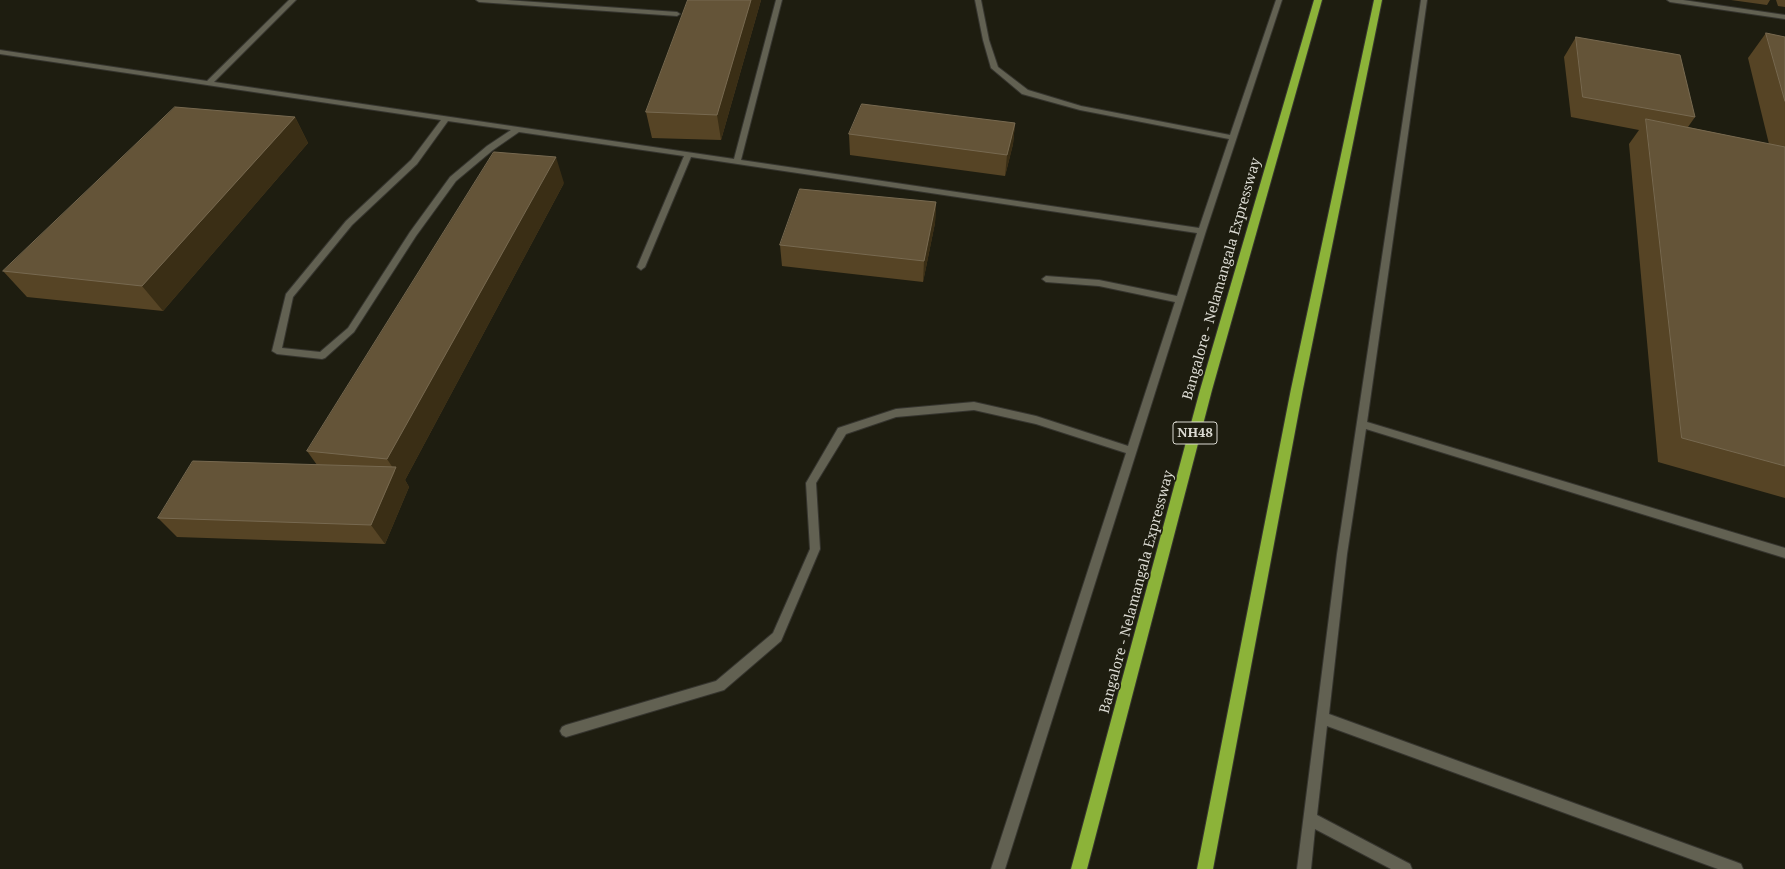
<!DOCTYPE html>
<html>
<head>
<meta charset="utf-8">
<style>
	body { margin:0 }
	canvas { display:block; background:#1e1d10 }
</style>
</head>
<body>
<canvas width="1785" height="869"></canvas>
<script>
const g = document.querySelector('canvas').getContext('2d');
g.lineJoin = 'round';
function trace(path, color, width, dash) {
  g.strokeStyle = color;
  g.lineWidth = width;
  g.lineCap = dash ? 'butt' : 'round';
  g.setLineDash(dash || []);
  g.stroke(path);
}
function fill(path, color) {
  g.fillStyle = color;
  g.fill(path, 'evenodd');
}
function write(font, color, halo, rows, align = 'center') {
  g.font = font + ' "Noto Serif",serif';
  g.lineWidth = 3.5;
  g.setLineDash([]);
  g.textBaseline = 'middle';
  g.strokeStyle = halo;
  g.fillStyle = color;
  for (const [text, x, y, turn = 0] of rows) {
    g.save();
    g.translate(x, y);
    g.rotate((+turn || 0) * Math.PI / 180);
    g.textAlign = isNaN(turn) ? turn : align;
    if (halo) g.strokeText(text, 0, 0);
    g.fillText(text, 0, 0);
    g.restore();
  }
}
const minor = new Path2D(`
	M 289,0 L 296,0 L 214,82 L 734,159 L 776,0 L 782,0 L 741,160 L 1199,228 L 1229,139 L 1080,110 L 1022,94 L 991,68 L 983,40 L 975,0 L 981,0 L 989,40 L 998,67 L 1028,90 L 1081,106 L 1230,135 L 1276,0 L 1282,0 L 1206,231 L 1005,869 L 991,869 L 1126,453 L 1036,424 L 974,410 L 896,417 L 846,434 L 816,483 L 820,549 L 781,641 L 724,690 L 566,737 L 562,735 L 560,731 L 562,727 L 566,725 L 716,681 L 773,633 L 810,549 L 806,483 L 838,428 L 896,409 L 974,402 L 1036,416 L 1128,446 L 1175,302 L 1099,286 L 1046,282 L 1042,279 L 1046,276 L 1099,280 L 1177,296 L 1197,233 L 691,157 L 645,267 L 641,270 L 637,267 L 684,156 L 519,132 L 493,150 L 456,181 L 416,236 L 354,332 L 325,358 L 322,359 L 277,354 L 272,351 L 286,294 L 346,221 L 411,160 L 441,120 L 0,54 L 0,50 L 207,81 ZM 448,121 L 511,130 L 487,146 L 450,177 L 410,232 L 348,328 L 320,352 L 282,348 L 293,297 L 352,225 L 417,164 Z
	M 476,0 L 506,0 L 677,12 L 680,14 L 677,16 L 479,2 Z
	M 1421,0 L 1427,0 L 1367,422 L 1785,548 L 1785,558 L 1366,429 L 1347,554 L 1329,714 L 1736,862 L 1741,864 L 1743,869 L 1718,869 L 1327,726 L 1317,815 L 1410,864 L 1412,869 L 1391,869 L 1315,829 L 1311,869 L 1297,869 L 1337,554 Z
	M 1667,0 L 1683,0 L 1785,15 L 1785,19 L 1670,2 Z`);
const highway = new Path2D(`
	M 1314,0 L 1322,0 L 1212,390 L 1087,869 L 1071,869 L 1200,390 Z
	M 1374,0 L 1382,0 L 1303,389 L 1213,869 L 1197,869 L 1291,389 Z`);
const wall = new Path2D(`
	M 688,0 L 761,0 L 721,140 L 652,138 L 646,112 Z
	M 1731,0 L 1770,0 L 1767,5 Z
	M 1776,0 L 1785,0 L 1785,7 L 1778,6 Z
	M 1766,33 L 1785,37 L 1785,498 L 1658,462 L 1629,144 L 1639,130 L 1571,117 L 1564,57 L 1576,37 L 1695,117 L 1688,127 L 1769,144 L 1748,58 Z
	M 295,117 L 308,143 L 163,311 L 27,297 L 3,271 Z
	M 1015,123 L 1013,144 L 1005,176 L 850,155 L 849,134 Z
	M 564,183 L 405,480 L 409,487 L 385,544 L 177,537 L 158,518 L 317,465 L 307,451 Z
	M 936,202 L 935,223 L 923,282 L 782,266 L 780,245 Z`);
const shadedWall = new Path2D(`
	M 751,0 L 761,0 L 721,140 L 717,115 Z
	M 295,117 L 308,143 L 163,311 L 142,286 Z
	M 1015,123 L 1013,144 L 1005,176 L 1007,155 Z
	M 556,157 L 564,183 L 405,480 L 409,487 L 385,544 L 371,525 L 395,471 L 387,459 Z
	M 936,202 L 935,223 L 923,282 L 924,261 Z`);
const building = new Path2D(`
	M 688,0 L 751,0 L 717,115 L 646,112 Z
	M 1766,33 L 1785,37 L 1785,101 Z
	M 1576,37 L 1680,55 L 1695,117 L 1583,97 Z
	M 862,104 L 1015,123 L 1007,155 L 849,134 Z
	M 175,107 L 295,117 L 142,286 L 3,271 Z
	M 1646,119 L 1785,147 L 1785,466 L 1682,438 Z
	M 494,152 L 556,157 L 387,459 L 307,451 Z
	M 800,189 L 936,202 L 924,261 L 780,245 Z
	M 193,461 L 396,467 L 371,525 L 158,518 Z`);
const shields = [
	[1195,433,44]
];
const shieldNames = [
	["NH48",1195,433]
];
const streetNames = [
	["Bangalore - Nelamangala Expressway",1222,279,-74],
	["Bangalore - Nelamangala Expressway",1137,592,-75]
];
trace(minor, '#36352f', 2);
trace(highway, '#36352f', 2);
fill(minor, '#626152');
fill(highway, '#8cb339');
fill(wall, '#564425');
fill(shadedWall, '#3a2e15');
fill(building, '#645438');
trace(building, '#776950', 1);
for (const [x, y, w] of shields) {
  const box = new Path2D();
  box.roundRect(x - w / 2, y - 11, w, 22, 3);
  g.fillStyle = '#1e1d10';
  g.fill(box);
  trace(box, '#dbdad2', 1);
}
write('bold 13px', '#dbdad2', null, shieldNames);
write('14px', '#dbdad2', '#1e1d10', streetNames);
</script>
</body>
</html>
